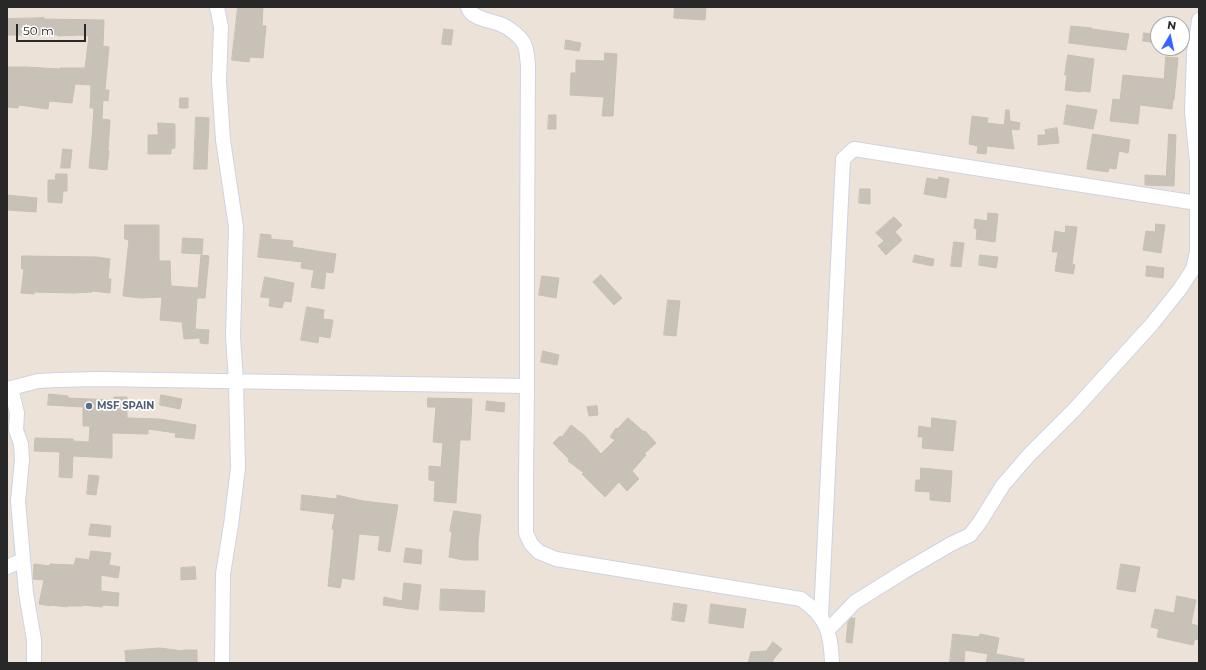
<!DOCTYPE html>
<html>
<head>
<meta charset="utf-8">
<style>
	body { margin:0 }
	#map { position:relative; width:1206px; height:670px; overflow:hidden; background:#ede2d8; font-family:Montserrat,sans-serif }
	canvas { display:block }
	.frame { position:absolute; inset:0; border:8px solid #282828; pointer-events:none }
	.north { position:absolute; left:1150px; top:16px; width:40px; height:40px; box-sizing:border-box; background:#fff; border:1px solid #a9a9a9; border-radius:50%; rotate:9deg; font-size:11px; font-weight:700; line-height:16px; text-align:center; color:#282828 }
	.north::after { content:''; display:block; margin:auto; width:14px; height:18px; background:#3367ff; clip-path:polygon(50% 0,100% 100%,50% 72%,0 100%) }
	.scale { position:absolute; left:16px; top:24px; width:70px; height:18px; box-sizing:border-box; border:2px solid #282828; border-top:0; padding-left:5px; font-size:12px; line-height:14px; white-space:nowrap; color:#282828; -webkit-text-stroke:3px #fff; paint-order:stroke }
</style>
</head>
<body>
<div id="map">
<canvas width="1206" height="670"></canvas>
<div class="frame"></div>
<div class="north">N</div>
<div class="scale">50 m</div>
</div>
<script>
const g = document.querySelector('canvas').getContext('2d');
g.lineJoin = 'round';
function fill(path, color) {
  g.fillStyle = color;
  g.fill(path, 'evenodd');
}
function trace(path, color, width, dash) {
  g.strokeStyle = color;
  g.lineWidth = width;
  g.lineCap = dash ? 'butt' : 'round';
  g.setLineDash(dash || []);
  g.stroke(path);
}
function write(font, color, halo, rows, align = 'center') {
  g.font = font + ' Montserrat,sans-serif';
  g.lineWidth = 3.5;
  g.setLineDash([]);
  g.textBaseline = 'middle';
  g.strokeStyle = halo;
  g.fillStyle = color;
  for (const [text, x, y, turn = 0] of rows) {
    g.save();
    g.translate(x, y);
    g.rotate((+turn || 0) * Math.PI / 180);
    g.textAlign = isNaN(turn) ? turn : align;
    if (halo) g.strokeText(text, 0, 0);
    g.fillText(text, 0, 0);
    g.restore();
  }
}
const building = new Path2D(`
	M 238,7 L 263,7 L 262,26 L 266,26 L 263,58 L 250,57 L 249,62 L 232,60 Z
	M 675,7 L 706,7 L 705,20 L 674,18 Z
	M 44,18 L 44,19 L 104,20 L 103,46 L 109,47 L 105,90 L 109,90 L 108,101 L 103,100 L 102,119 L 110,120 L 108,150 L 109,151 L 107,170 L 89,168 L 92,138 L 94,108 L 90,108 L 91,85 L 75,84 L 72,103 L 49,101 L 48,109 L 19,105 L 18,108 L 7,107 L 7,67 L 27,67 L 60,69 L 60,68 L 85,68 L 89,36 L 80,35 L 58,36 L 58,35 L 7,35 L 7,19 Z
	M 1071,26 L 1092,28 L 1092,29 L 1129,34 L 1126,50 L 1069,43 Z
	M 444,29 L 453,30 L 451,45 L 442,44 Z
	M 1144,33 L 1158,35 L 1158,43 L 1143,41 Z
	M 566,40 L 581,43 L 579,51 L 565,49 Z
	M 605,53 L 617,54 L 613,116 L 602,116 L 604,97 L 570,95 L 571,73 L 576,73 L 576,60 L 604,61 Z
	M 1068,55 L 1094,59 L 1090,92 L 1081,91 L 1081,92 L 1065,90 L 1067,75 L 1065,75 Z
	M 1166,57 L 1178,58 L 1174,100 L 1173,100 L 1172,109 L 1140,105 L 1138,124 L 1110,121 L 1113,99 L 1120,100 L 1123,75 L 1164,79 Z
	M 180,98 L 188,98 L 188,108 L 180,108 Z
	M 1067,105 L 1097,110 L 1093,129 L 1064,124 Z
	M 1006,110 L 1009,110 L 1010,121 L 1020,123 L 1019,130 L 1011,129 L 1014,149 L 987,146 L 986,154 L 977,153 L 978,146 L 969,144 L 972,116 L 988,118 L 987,123 L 1004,125 Z
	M 549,115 L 556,115 L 556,129 L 548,129 Z
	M 196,117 L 209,118 L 207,169 L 194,169 Z
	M 158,123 L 175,124 L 175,148 L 171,149 L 171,154 L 148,154 L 148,135 L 158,135 Z
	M 1057,128 L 1059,143 L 1038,145 L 1038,135 L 1046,135 L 1045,130 Z
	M 1093,134 L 1130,140 L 1128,153 L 1119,151 L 1116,169 L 1109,168 L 1108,172 L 1087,169 Z
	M 1169,134 L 1176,135 L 1174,186 L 1145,185 L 1145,175 L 1166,176 Z
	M 63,149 L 72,150 L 70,168 L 61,168 Z
	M 56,174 L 67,174 L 67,191 L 63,191 L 62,203 L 48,202 L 48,180 L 55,180 Z
	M 939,177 L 949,179 L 946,198 L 924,194 L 927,178 L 938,180 Z
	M 860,189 L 870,189 L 870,204 L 859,203 Z
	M 7,195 L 37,198 L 36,212 L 7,210 Z
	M 988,213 L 998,214 L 995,242 L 976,239 L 977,229 L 974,228 L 975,219 L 987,221 Z
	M 894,217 L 902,225 L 895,232 L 902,240 L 886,255 L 878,246 L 884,241 L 876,233 Z
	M 1156,224 L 1165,225 L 1161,253 L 1143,250 L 1146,231 L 1155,232 Z
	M 125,225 L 159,225 L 159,261 L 170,261 L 171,286 L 198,288 L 201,255 L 209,256 L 205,298 L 197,298 L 195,329 L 209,330 L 208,344 L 200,343 L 200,338 L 184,339 L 182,322 L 160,320 L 162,297 L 141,298 L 123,296 L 129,240 L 125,239 Z
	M 1066,226 L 1077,227 L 1072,264 L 1075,265 L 1073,274 L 1055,271 L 1058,252 L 1052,252 L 1055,231 L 1065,233 Z
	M 261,234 L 271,235 L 271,239 L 293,241 L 292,247 L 336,254 L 333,273 L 326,272 L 324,289 L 311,287 L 314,270 L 301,268 L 302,262 L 258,257 Z
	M 183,238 L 203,239 L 202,254 L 182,253 Z
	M 954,242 L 964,243 L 961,267 L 951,266 Z
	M 915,255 L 934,259 L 933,266 L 913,262 Z
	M 980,255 L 998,257 L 996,268 L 979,265 Z
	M 22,256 L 97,257 L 110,259 L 108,279 L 111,279 L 110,293 L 92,291 L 92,292 L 73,293 L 34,292 L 34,294 L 21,293 L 24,269 L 22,269 Z
	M 1147,266 L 1164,268 L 1163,278 L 1146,276 Z
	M 601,275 L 622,298 L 614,305 L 593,282 Z
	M 542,276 L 559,278 L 556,298 L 539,295 Z
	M 265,277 L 294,283 L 291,302 L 284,301 L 282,308 L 269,306 L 270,298 L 261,297 Z
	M 668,300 L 680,301 L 676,336 L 664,335 Z
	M 307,307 L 324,310 L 323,319 L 333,320 L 330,338 L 319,336 L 318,343 L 301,340 Z
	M 543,351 L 559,355 L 557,365 L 541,362 Z
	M 49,394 L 68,396 L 68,398 L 114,400 L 114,397 L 127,397 L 127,418 L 160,419 L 196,425 L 194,439 L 175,437 L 176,433 L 148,429 L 148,434 L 112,433 L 112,458 L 73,456 L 72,478 L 59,477 L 60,452 L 34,451 L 35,438 L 73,439 L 73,441 L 89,442 L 90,426 L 83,426 L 83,407 L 48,405 Z
	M 161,395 L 182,399 L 180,409 L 160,405 Z
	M 428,398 L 472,399 L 470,440 L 460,440 L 456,503 L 434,501 L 435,481 L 429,480 L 429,466 L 441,467 L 443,443 L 433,442 L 436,407 L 428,407 Z
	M 487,401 L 505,403 L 504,412 L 486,410 Z
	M 597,406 L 598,415 L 589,416 L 587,407 Z
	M 628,418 L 644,432 L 645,431 L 656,443 L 644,454 L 646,455 L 632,471 L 639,479 L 627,491 L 619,482 L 605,497 L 582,474 L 584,473 L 568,461 L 569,459 L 553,443 L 560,436 L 562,437 L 571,425 L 584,435 L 601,454 L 615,440 L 610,437 L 616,428 L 617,429 Z
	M 932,418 L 956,421 L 953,451 L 922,448 L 923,437 L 918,437 L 919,426 L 931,428 Z
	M 921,468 L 952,471 L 950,502 L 930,500 L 930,492 L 915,491 L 916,480 L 920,480 Z
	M 89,475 L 99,476 L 96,495 L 87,494 Z
	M 302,495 L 337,499 L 337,495 L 363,501 L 398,505 L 390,552 L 378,550 L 380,536 L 359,534 L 354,580 L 342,578 L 340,588 L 328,586 L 334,530 L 332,529 L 335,514 L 301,510 Z
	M 454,511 L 481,515 L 478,542 L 478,560 L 463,560 L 449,557 L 452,532 L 450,531 Z
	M 91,524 L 111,526 L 110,537 L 89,535 Z
	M 406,548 L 422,550 L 421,564 L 404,562 Z
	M 91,551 L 111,553 L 109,565 L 120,567 L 118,578 L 101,575 L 101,591 L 119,593 L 118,606 L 103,605 L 102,607 L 83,605 L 83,606 L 67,606 L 67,607 L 51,605 L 51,606 L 39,604 L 44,580 L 33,579 L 34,564 L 50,566 L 50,564 L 74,565 L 76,558 L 89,560 Z
	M 1121,564 L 1140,567 L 1135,592 L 1117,589 Z
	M 195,567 L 196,579 L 181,580 L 181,568 Z
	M 404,583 L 421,585 L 418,610 L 383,605 L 384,597 L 402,601 Z
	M 441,589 L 485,591 L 484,612 L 440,610 Z
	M 1177,596 L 1196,600 L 1191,624 L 1199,626 L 1199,640 L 1195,639 L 1193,645 L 1157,637 L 1159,629 L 1151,627 L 1155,609 L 1174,613 Z
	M 674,603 L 687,605 L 684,622 L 672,620 Z
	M 711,604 L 746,609 L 743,628 L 709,623 Z
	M 851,618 L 855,618 L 852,643 L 846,642 L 848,622 Z
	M 953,634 L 979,637 L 980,634 L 999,638 L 996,654 L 1024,659 L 1024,663 L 986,663 L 988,654 L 965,650 L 964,663 L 950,662 Z
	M 773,642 L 782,649 L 773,660 L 773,663 L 748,663 L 751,652 L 766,651 Z
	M 160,648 L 183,651 L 183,650 L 197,650 L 197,663 L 126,663 L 125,651 Z`);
const minor = new Path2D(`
	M 217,7 L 221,27 L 219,81 L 223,140 L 236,227 L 233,337 L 236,381 L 238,468 L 231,525 L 223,574 L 222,663
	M 468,7 C 471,19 490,20 500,24 C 508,27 522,37 525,46 C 527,51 527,59 528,64 L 527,255 L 527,386
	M 11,388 L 17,413 L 16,430 L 21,444 L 22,460 L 18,501 L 26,593 L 34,640 L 34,663
	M 7,389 L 38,381 L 57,380 L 98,379 L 527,386 L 526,478 L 526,533 L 531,544 L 539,552 L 556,559 L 801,599 C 827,617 831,633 832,663
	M 7,567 L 23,560
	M 821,617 L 843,159 L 854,149 L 1197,203
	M 828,630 L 855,602 L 903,572 L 951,544 L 970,535 L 980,522 L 1003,485 L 1029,455 L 1074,410 L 1152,324 L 1180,289 L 1193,269 L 1197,252 L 1197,162 L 1192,112 L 1194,53 L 1199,20`);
const markers = [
	[89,406,4,"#5c6f8a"]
];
const serviceNames = [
	["MSF SPAIN",97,406]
];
fill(building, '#c7c1b7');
trace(building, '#c8bfb2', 1);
trace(minor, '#cdd3e4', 16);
trace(minor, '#fff', 14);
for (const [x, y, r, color] of markers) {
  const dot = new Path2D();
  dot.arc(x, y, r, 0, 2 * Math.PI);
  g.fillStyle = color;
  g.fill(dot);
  trace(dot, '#fff', 1.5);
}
write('bold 10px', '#4e5e75', '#fff', serviceNames, 'left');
</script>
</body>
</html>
